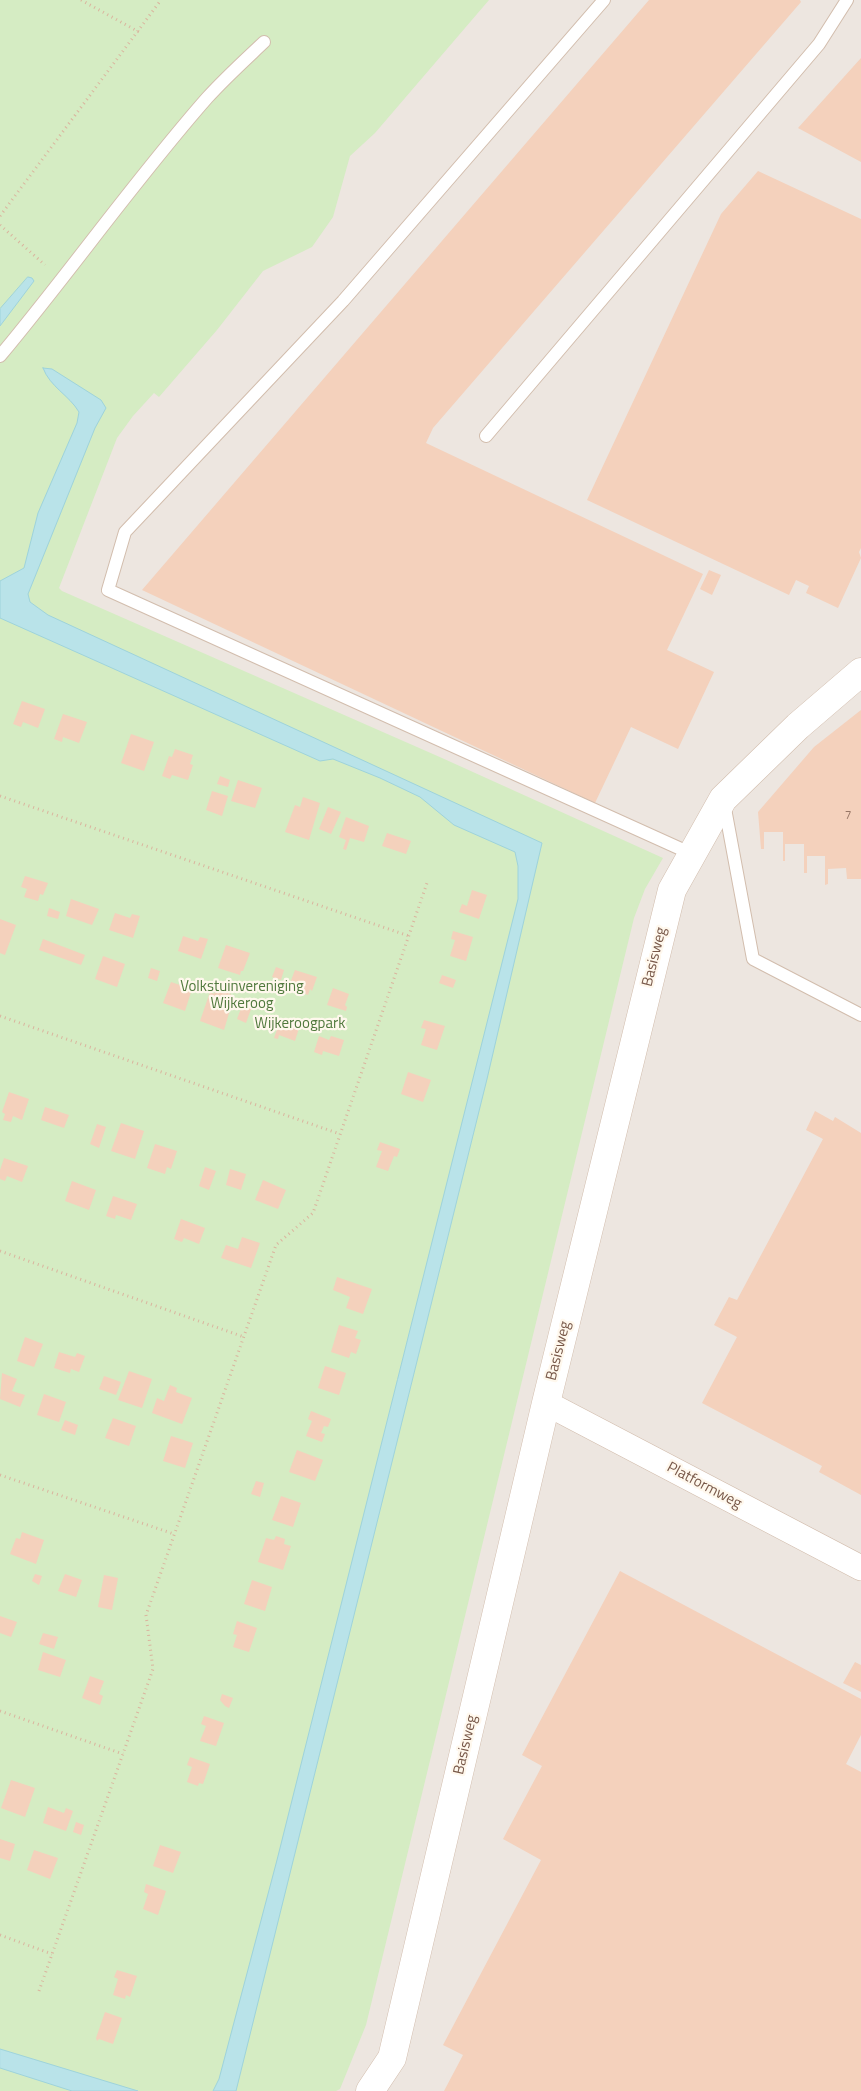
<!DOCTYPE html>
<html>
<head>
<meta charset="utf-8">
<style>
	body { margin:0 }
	canvas { display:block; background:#fdf4e6 }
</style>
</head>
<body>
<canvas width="861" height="2091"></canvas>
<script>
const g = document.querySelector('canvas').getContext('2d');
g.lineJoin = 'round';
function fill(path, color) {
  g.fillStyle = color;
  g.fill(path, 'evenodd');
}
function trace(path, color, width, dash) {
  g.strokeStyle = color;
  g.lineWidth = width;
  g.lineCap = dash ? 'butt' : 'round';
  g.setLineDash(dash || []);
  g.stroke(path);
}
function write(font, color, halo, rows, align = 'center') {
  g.font = font + ' "Titillium Web",sans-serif';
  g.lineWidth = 4.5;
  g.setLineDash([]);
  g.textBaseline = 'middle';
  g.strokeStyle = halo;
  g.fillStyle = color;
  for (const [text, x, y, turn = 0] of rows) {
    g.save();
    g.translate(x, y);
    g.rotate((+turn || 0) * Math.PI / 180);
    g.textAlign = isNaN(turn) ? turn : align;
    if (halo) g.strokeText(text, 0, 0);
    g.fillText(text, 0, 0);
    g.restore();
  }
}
const industrial = new Path2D(`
	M 417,0 L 861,0 L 861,2091 L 0,2091 L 44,594 L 157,291 Z`);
const green = new Path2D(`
	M 0,0 L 489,0 L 375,133 L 350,156 L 333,217 L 312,247 L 263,271 L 217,330 L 159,397 L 154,393 L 133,416 L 117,438 L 59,588 L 62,591 L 442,758 L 663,858 L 645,889 L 634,918 L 366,2025 L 340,2089 L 336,2091 L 0,2091 Z`);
const water = new Path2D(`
	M 28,277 L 32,278 L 34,281 L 0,326 L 0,309 Z
	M 43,368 L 52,369 L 101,400 L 106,408 L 95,428 L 28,594 L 30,602 L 48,615 L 542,843 L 487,1079 L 236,2091 L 213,2091 L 219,2079 L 277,1860 L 518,899 L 518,866 L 515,852 L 454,825 L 420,797 L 380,778 L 333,759 L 320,761 L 0,618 L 0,581 L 24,568 L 38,513 L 77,423 L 79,412 C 69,395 50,387 43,368 Z
	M 0,2049 L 138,2091 L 72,2091 L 0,2068 Z`);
const building = new Path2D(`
	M 649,0 L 800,0 L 801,2 L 433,428 L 426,443 L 703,574 L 667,650 L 714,672 L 678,749 L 631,727 L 595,803 L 142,590 Z
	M 861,58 L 861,162 L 798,128 Z
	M 758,171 L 861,219 L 861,548 L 859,552 L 861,558 L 838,608 L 806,593 L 809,586 L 796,580 L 789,595 L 587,500 L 721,214 Z
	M 709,570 L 721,575 L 712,595 L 700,589 Z
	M 22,701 L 45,709 L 38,728 L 23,722 L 21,727 L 13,724 Z
	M 861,710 L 861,879 L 847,879 L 846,868 L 828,869 L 828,884 L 825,885 L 825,856 L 807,856 L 807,873 L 804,873 L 804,844 L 785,844 L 785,861 L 783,861 L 783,832 L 764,832 L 764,849 L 761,849 L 758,812 L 814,747 Z
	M 63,714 L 87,722 L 79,743 L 63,737 L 62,742 L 54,739 Z
	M 131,734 L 154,742 L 144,771 L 121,763 Z
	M 175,749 L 193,755 L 190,764 L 193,765 L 188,780 L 172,775 L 170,779 L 162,776 L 169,756 L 172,757 Z
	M 220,776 L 230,780 L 228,787 L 217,784 Z
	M 238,780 L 262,788 L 255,808 L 231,801 Z
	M 212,791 L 228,796 L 222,816 L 206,810 Z
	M 303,797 L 320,803 L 309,840 L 285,832 L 295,805 L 300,807 Z
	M 328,807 L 341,812 L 331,834 L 319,829 Z
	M 346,817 L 369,826 L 364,842 L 350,838 L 346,850 L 343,849 L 346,840 L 339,837 Z
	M 387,833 L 411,841 L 406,854 L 382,846 Z
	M 25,876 L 48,883 L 43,895 L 40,894 L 38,901 L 24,897 L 27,889 L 21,887 Z
	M 472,890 L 487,895 L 479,919 L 459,912 L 462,904 L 467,906 Z
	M 71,899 L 99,909 L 92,925 L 66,916 Z
	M 49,908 L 60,912 L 58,919 L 47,916 Z
	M 115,913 L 130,918 L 132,914 L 140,916 L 133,938 L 109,930 Z
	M 0,919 L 16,925 L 5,955 L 0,953 Z
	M 453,931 L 473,937 L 466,961 L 450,956 L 455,940 L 451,939 Z
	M 183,936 L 198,941 L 200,937 L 208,939 L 201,959 L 178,951 Z
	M 43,939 L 85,955 L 81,965 L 39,950 Z
	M 226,945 L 250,953 L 243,971 L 241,971 L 240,975 L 218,968 Z
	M 103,956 L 125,964 L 117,987 L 95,979 Z
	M 276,967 L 284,970 L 281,980 L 272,977 Z
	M 151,968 L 160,971 L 157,981 L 148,978 Z
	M 295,970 L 317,977 L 312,991 L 310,989 L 308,995 L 294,990 L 296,985 L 290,983 Z
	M 442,975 L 456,980 L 453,988 L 439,983 Z
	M 171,982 L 192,989 L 185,1011 L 163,1003 Z
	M 333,988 L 349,994 L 345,1005 L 347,1007 L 346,1011 L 327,1005 Z
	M 216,989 L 231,994 L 229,999 L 233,1000 L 224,1030 L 200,1021 L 210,992 L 214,994 Z
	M 245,998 L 254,1001 L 246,1023 L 237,1019 Z
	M 281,1018 L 290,1021 L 289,1025 L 294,1027 L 296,1023 L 300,1025 L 295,1041 L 279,1035 L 278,1039 L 274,1038 Z
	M 424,1020 L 445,1026 L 437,1050 L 421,1045 L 426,1029 L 421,1028 Z
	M 319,1036 L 329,1040 L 331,1036 L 344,1040 L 339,1056 L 323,1051 L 322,1055 L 314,1052 Z
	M 408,1072 L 431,1080 L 423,1102 L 401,1094 Z
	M 9,1092 L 29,1099 L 22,1120 L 13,1116 L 11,1122 L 3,1120 L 5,1114 L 2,1112 Z
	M 45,1107 L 69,1115 L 64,1128 L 41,1120 Z
	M 815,1111 L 833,1121 L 835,1117 L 861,1133 L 861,1495 L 819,1472 L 822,1466 L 702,1403 L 737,1337 L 714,1325 L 729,1297 L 737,1300 L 823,1139 L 806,1130 Z
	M 121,1123 L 144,1131 L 135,1159 L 111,1151 Z
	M 97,1124 L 106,1127 L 99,1148 L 90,1144 Z
	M 380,1142 L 400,1149 L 397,1157 L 394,1156 L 388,1171 L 376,1167 L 382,1151 L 377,1150 Z
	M 155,1144 L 177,1151 L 171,1169 L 167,1167 L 165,1174 L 147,1168 Z
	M 4,1158 L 28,1166 L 22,1182 L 7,1176 L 5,1181 L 0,1179 L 0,1170 Z
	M 205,1167 L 216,1171 L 209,1190 L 199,1186 Z
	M 230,1169 L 246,1174 L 241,1190 L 226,1185 Z
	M 263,1180 L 286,1190 L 278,1209 L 255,1200 Z
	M 72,1181 L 96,1190 L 89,1210 L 65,1201 Z
	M 113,1196 L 137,1204 L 131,1220 L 116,1215 L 115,1219 L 106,1216 Z
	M 181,1219 L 205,1228 L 199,1244 L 184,1238 L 182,1242 L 174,1239 Z
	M 242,1237 L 260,1243 L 251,1268 L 221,1258 L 226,1245 L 238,1249 Z
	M 337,1277 L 372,1289 L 363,1314 L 346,1308 L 350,1297 L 333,1290 Z
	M 339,1325 L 358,1331 L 355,1338 L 361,1340 L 356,1354 L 351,1352 L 349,1358 L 331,1352 Z
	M 25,1337 L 43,1344 L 34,1367 L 17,1361 Z
	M 59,1352 L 75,1357 L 77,1353 L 85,1356 L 79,1372 L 71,1369 L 70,1373 L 54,1368 Z
	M 325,1366 L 346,1373 L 339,1395 L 318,1388 Z
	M 129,1371 L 152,1379 L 142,1408 L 118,1400 Z
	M 2,1373 L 17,1379 L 12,1391 L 25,1395 L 20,1407 L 0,1399 Z
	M 104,1376 L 121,1382 L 116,1395 L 99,1389 Z
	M 170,1385 L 177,1388 L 176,1392 L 192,1398 L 182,1424 L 152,1413 L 157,1398 L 164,1401 Z
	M 44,1394 L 66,1402 L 59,1422 L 37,1415 Z
	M 311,1411 L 331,1419 L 328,1427 L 324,1426 L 321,1433 L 325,1434 L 322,1442 L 306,1436 L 312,1421 L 308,1419 Z
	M 113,1418 L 136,1426 L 129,1446 L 105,1438 Z
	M 65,1420 L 78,1425 L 75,1435 L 61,1430 Z
	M 171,1436 L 193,1443 L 185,1468 L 163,1461 Z
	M 297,1450 L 323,1460 L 315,1481 L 289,1472 Z
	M 256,1481 L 264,1483 L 260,1497 L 251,1494 Z
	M 281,1496 L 301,1503 L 293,1527 L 272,1520 Z
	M 22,1532 L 44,1540 L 36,1564 L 10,1554 L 16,1538 L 20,1539 Z
	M 276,1536 L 285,1539 L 284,1544 L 291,1546 L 283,1570 L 258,1562 L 266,1538 L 274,1540 Z
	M 620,1571 L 861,1699 L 861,1735 L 846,1764 L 861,1772 L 861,2091 L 444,2091 L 463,2055 L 443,2045 L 541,1860 L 503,1839 L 542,1766 L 522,1755 Z
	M 35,1574 L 42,1576 L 39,1585 L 32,1581 Z
	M 65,1574 L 82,1580 L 76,1597 L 58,1591 Z
	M 104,1575 L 118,1578 L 112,1610 L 98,1607 Z
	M 252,1580 L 272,1587 L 265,1611 L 244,1604 Z
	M 0,1616 L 17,1622 L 11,1637 L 0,1633 Z
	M 237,1621 L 257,1628 L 249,1652 L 233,1647 L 237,1635 L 233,1634 Z
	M 43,1633 L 58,1637 L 54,1649 L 39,1644 Z
	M 43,1652 L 66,1660 L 60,1677 L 38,1670 Z
	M 855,1662 L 861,1665 L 861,1692 L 843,1683 Z
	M 90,1676 L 104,1681 L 99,1694 L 103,1696 L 100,1705 L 82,1698 Z
	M 222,1694 L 233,1698 L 229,1708 L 225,1706 L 220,1700 Z
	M 204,1716 L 224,1723 L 216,1746 L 200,1741 L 206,1726 L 201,1724 Z
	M 190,1757 L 210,1764 L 203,1784 L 199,1783 L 198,1786 L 187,1782 L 192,1767 L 187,1765 Z
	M 11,1780 L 35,1788 L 25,1817 L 1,1808 Z
	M 48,1807 L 64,1813 L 66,1808 L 73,1811 L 66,1831 L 43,1823 Z
	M 76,1822 L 84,1825 L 81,1835 L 73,1832 Z
	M 0,1839 L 15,1844 L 10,1861 L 0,1858 Z
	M 160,1845 L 181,1852 L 173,1873 L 153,1866 Z
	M 34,1850 L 58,1858 L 50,1879 L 27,1870 Z
	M 146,1884 L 166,1891 L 158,1915 L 143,1909 L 148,1894 L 144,1892 Z
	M 117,1970 L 137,1976 L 130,1997 L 126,1995 L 125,1999 L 113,1995 L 118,1979 L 114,1977 Z
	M 105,2012 L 122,2018 L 113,2044 L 99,2039 L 97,2041 L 96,2038 Z`);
const path = new Path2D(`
	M 81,0 L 139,32
	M 0,216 L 161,0
	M 0,225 L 45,265
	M 0,796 L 409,936
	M 0,1016 L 340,1134
	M 0,1251 L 244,1337
	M 0,1475 L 174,1534
	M 0,1711 L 123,1754
	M 0,1935 L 52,1954
	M 39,1991 L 153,1669 L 146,1615 L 276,1245 L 313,1213 L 428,880`);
const service = new Path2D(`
	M 604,0 L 343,301 L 125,532 L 108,590 L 692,854
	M 0,356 C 71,271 134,181 207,98 C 225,78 245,60 264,42
	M 486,436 L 819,44 L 847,0
	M 724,803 L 753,959 L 861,1015`);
const minor = new Path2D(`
	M 546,1403 L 861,1568`);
const tertiary = new Path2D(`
	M 370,2091 L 392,2058 L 546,1403 L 672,890 L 723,799 L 798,726 L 861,672`);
const numberNames = [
	["7",848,816]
];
const streetNames = [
	["Basisweg",655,957,-76],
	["Basisweg",559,1351,-76],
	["Platformweg",704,1486,28],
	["Basisweg",466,1745,-77]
];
const parkNames = [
	["Volkstuinvereniging",242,987],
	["Wijkeroog",242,1004],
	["Wijkeroogpark",300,1024]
];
fill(industrial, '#ede6e0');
fill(green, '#d5ecc3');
fill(water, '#b9e3e9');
trace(water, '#9ed3db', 1);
fill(building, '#f4d1bc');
trace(service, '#d2bdad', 14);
trace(minor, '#d2bdad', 26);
trace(tertiary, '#d2bdad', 29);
trace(path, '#dab49e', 3, [1, 4]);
trace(service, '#fff', 12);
trace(minor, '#fff', 25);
trace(tertiary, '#fff', 28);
write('12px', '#977666', null, numberNames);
write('15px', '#785849', '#fff8ed', streetNames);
write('15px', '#50793d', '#fff8ed', parkNames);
</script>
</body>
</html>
